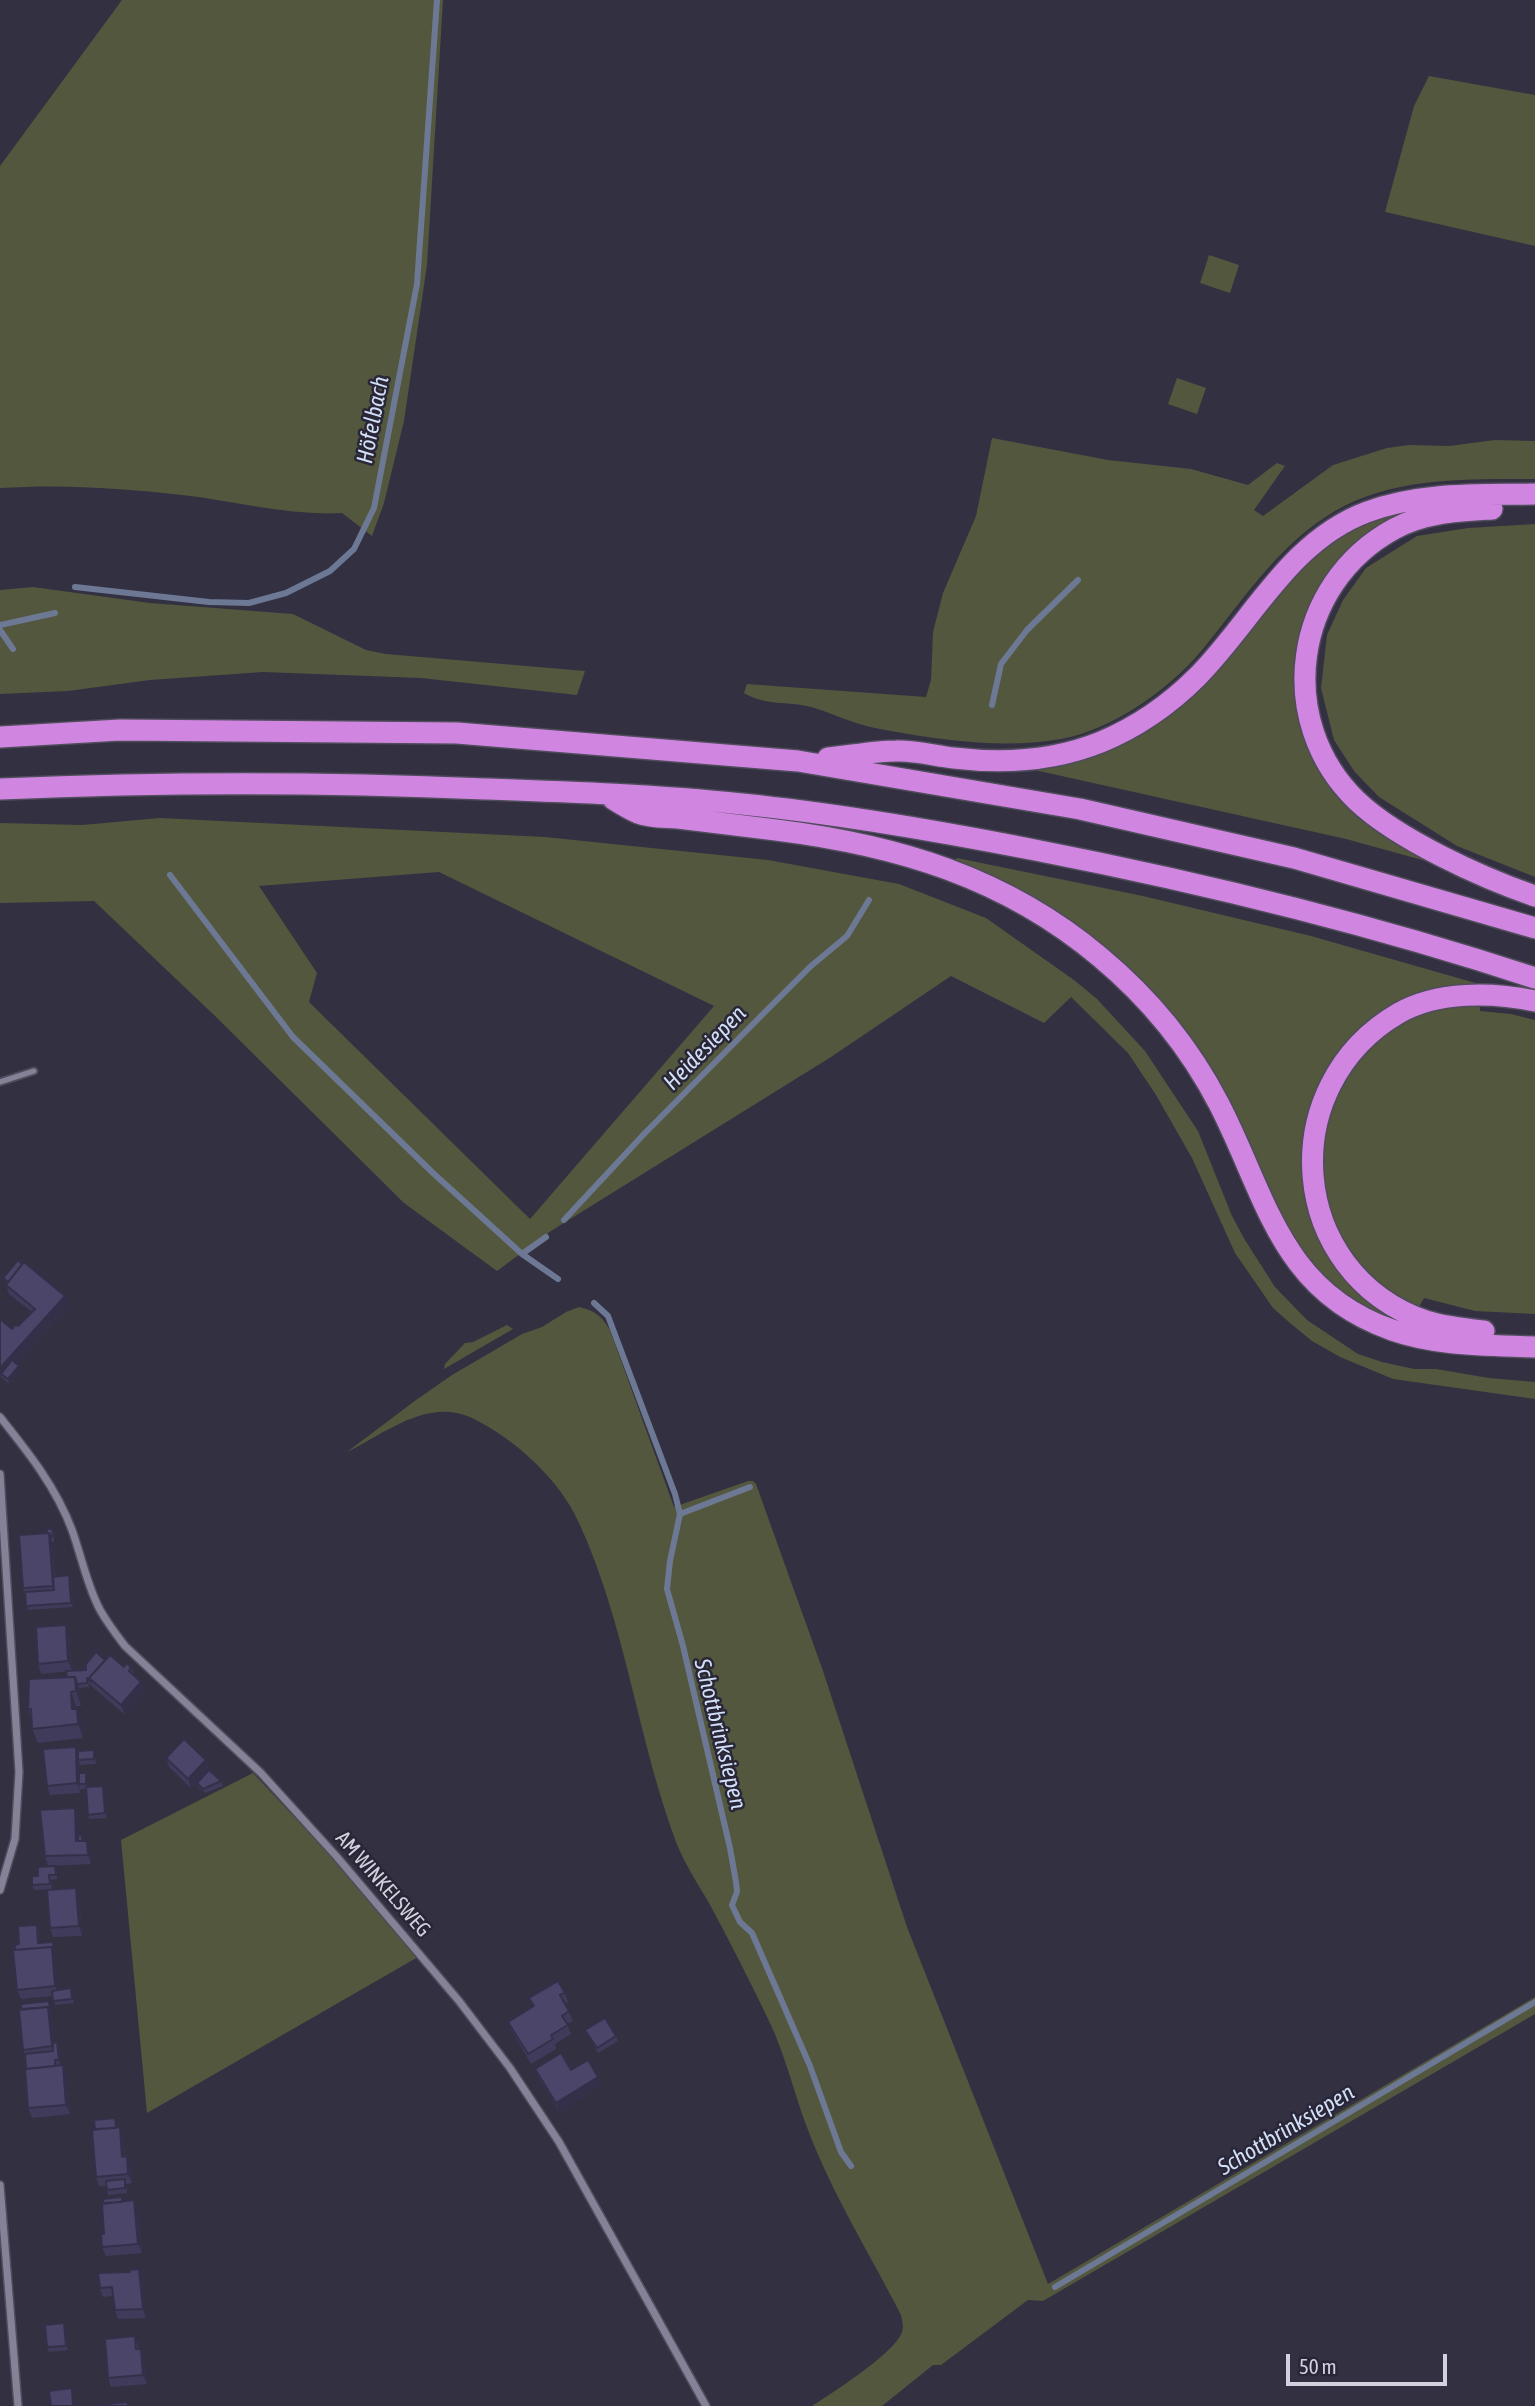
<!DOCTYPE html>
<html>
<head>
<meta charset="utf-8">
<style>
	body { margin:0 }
	#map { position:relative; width:1535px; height:2406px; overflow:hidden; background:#333042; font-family:"Asap Condensed",sans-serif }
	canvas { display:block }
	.scale { position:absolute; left:1286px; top:2354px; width:161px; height:32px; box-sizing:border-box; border:4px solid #d3d1dd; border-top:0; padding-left:9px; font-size:21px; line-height:24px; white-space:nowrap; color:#d3d1dd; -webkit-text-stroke:5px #292637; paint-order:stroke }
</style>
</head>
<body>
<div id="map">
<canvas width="1535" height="2406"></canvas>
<div class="scale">50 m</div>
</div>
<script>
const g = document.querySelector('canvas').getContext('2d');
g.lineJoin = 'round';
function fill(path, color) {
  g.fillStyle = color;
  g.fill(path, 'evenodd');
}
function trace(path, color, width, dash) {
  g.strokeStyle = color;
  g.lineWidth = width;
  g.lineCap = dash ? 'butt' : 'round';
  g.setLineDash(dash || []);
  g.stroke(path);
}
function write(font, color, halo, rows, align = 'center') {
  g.font = font + ' "Asap Condensed",sans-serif';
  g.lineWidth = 5;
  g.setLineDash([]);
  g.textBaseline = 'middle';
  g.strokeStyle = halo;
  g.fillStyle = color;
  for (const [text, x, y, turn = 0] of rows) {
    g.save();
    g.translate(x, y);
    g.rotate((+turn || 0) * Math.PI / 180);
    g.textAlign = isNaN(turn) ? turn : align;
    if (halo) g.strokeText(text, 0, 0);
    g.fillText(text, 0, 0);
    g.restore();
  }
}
const green = new Path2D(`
	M 122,0 L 443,0 L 427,265 L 404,421 L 384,503 L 372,536 L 342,513 C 288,516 236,501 182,495 C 122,488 61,484 0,488 L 0,166 Z
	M 1429,76 L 1535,95 L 1535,246 L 1385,212 L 1414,106 Z
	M 1209,255 L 1239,265 L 1230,293 L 1200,283 Z
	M 1177,378 L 1206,388 L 1197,414 L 1168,404 Z
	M 992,438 L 1108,460 L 1191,469 L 1248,485 L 1277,463 L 1285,466 L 1254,510 L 1263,516 L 1333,465 L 1387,448 L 1409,445 L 1449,446 L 1495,440 L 1535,441 L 1535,479 C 1464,479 1385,476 1324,518 C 1273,552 1241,603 1202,650 C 1170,689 1112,730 1061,739 C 1010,748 958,742 908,734 C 891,731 872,728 856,723 C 841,718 826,711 811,707 C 788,701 765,706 744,693 L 747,684 L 926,697 L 931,680 L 933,632 L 943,593 L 976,516 Z
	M 1418,509 L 1318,593 L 1314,754 L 1444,866 L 1346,839 L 1030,769 L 1133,737 L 1289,579 L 1319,551 L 1349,528 L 1389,513 Z
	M 1535,524 L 1535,877 L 1457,846 L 1379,797 L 1354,771 L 1334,740 L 1321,688 L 1327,635 L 1343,600 L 1366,568 L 1417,536 L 1468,528 Z
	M 33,587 L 150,603 L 293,614 L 366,650 L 386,654 L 585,671 L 577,695 L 421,678 L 263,672 L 150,680 L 68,691 L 0,694 L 0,590 Z
	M 160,818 L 545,837 L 768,860 L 899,884 L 986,918 L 1074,980 L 1097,999 L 1145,1051 L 1198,1131 L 1232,1216 L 1245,1240 L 1275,1287 L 1307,1320 L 1358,1354 L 1382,1362 L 1414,1369 L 1436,1369 L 1489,1378 L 1535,1382 L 1535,1399 L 1393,1379 L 1340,1357 L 1312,1341 L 1290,1323 L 1273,1308 L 1235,1253 L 1192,1158 L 1156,1095 L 1128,1053 L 1071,997 L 1044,1023 L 951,976 L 831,1057 L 551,1231 L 497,1271 L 404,1203 L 215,1016 L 94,901 L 0,903 L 0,823 L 82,825 ZM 439,872 L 714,1006 L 530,1219 L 309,1002 L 317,973 L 259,886 Z
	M 957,858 L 1143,896 L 1311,936 L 1479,984 L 1480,1011 L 1511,1014 L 1535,1020 L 1535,1314 L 1475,1311 L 1424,1298 L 1408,1326 C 1350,1304 1322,1282 1288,1231 L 1149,991 L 954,862 Z
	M 579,1307 C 595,1311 601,1315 610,1330 L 674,1507 L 748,1481 L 753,1481 L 756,1484 L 823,1671 L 907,1927 L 1048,2284 L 1535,1997 L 1535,2014 L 1043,2301 L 1028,2300 L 941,2365 L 933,2365 L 882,2406 L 812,2406 C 832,2393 895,2353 902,2332 C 904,2326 902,2321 901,2315 C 870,2254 832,2194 808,2130 C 794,2094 786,2056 769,2021 C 750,1981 730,1942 709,1903 C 698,1884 684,1863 676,1842 C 637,1738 626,1625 579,1523 C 560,1480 516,1440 474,1419 C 429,1396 386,1433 347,1452 L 416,1400 L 452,1375 L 522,1334 L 542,1327 L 566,1312 Z
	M 507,1325 L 513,1329 L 444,1369 L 445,1364 L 465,1343 L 473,1342 Z
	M 253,1773 L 343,1869 L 418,1957 L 147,2113 L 121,1840 Z`);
const stream = new Path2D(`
	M 75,587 L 209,602 L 249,603 L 286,593 L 330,571 L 354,549 L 374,508 L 417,284 L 437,0
	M 0,625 L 55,613
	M 0,630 L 13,649
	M 992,705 L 1001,664 L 1027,630 L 1078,580
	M 170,875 L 293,1037 L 433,1173 L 522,1254 L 558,1279
	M 564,1220 L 645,1133 L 763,1014 L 811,966 L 847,936 L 869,900
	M 522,1254 L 546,1237
	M 594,1303 L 608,1316 L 675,1494 L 680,1514 L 670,1561 L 667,1589 L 683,1646 L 730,1848 L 736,1882 L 737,1892 L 732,1905 L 740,1922 L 752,1933 L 810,2066 L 841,2152 L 851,2166
	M 680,1514 L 750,1487
	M 1055,2287 L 1535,2002`);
const service = new Path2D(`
	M 0,1082 L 34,1071`);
const minor = new Path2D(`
	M 0,1417 C 28,1452 56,1487 72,1530 C 81,1555 86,1581 98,1606 C 105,1620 115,1633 125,1646 L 261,1773 L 337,1857 L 459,2001 L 510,2068 L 559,2142 L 706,2406
	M 0,1474 L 19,1772 L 15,1839 L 0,1890
	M 0,2185 L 18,2406`);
const motorway = new Path2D(`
	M 1492,509 C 1459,511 1425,512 1394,529 C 1293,584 1274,721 1357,801 C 1397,839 1482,878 1535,896
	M 0,737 L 120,730 L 457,733 L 798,761 L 1080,809 L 1294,858 L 1535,928
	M 828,758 C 850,756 874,751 896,751 C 915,750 935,756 954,758 C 1004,764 1054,761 1101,742 C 1137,727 1169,705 1197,677 C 1252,622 1289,541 1367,512 C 1420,492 1479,495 1535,494
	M 0,789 C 162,782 323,782 485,789 C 570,792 657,795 742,804 C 841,814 938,831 1035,850 C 1204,883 1371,924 1535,978
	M 613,799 C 621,804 629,809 638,813 C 650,818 666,817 678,818 C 711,822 743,826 776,830 C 896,845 1005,877 1100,957 C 1148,997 1190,1048 1219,1104 C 1267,1197 1280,1291 1392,1330 C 1437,1346 1488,1345 1535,1347
	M 1484,1331 C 1465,1329 1445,1327 1426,1321 C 1287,1273 1273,1086 1399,1013 C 1438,991 1492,992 1535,1001`);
const wall = new Path2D(`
	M 3,1278 L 69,1305 L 16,1363 L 19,1366 L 21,1370 L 9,1384 L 0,1376 L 0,1319 L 12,1329 L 18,1326 L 32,1312 L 9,1294 L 6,1285 L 7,1284 Z
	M 53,1529 L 54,1534 L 54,1542 L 52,1542 L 55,1577 L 69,1575 L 71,1580 L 73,1607 L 28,1610 L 23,1588 L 47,1533 Z
	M 69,1634 L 72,1671 L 41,1674 L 38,1664 Z
	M 105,1660 L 124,1667 L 131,1667 L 134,1675 L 141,1682 L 145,1691 L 124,1714 L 88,1683 L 89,1687 L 79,1688 L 81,1706 L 76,1706 L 82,1723 L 83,1738 L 38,1743 L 32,1729 L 31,1718 L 28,1709 L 67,1677 L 86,1670 Z
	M 94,1750 L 96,1764 L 80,1765 L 80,1773 L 87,1778 L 87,1787 L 103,1786 L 104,1790 L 107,1818 L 89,1819 L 88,1815 L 86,1789 L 80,1789 L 80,1793 L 50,1795 L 47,1786 L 78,1751 Z
	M 166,1758 L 206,1760 L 210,1769 L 191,1788 L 169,1767 Z
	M 221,1781 L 223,1786 L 205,1793 L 199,1788 L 197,1783 Z
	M 79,1818 L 79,1836 L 90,1850 L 91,1864 L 48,1866 L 45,1856 Z
	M 57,1870 L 57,1879 L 51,1880 L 52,1889 L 34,1890 L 32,1885 L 38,1876 Z
	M 76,1888 L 79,1897 L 82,1936 L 53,1937 L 50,1928 Z
	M 39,1929 L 39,1943 L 53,1942 L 54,1947 L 58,1990 L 71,1988 L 74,2003 L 55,2005 L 53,1996 L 21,1999 L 17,1990 L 15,1950 L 19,1944 Z
	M 565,1993 L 568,2002 L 565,2004 L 573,2021 L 567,2024 L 571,2034 L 555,2044 L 556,2049 L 531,2064 L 512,2031 L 508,2022 L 533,2007 L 529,1998 Z
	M 49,2001 L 51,2006 L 54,2043 L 59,2047 L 60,2065 L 56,2066 L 67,2075 L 70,2114 L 32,2118 L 28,2108 L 26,2069 L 25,2055 L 23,2050 Z
	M 585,2030 L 616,2036 L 618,2041 L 598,2053 Z
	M 535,2069 L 571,2070 L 598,2077 L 601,2086 L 560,2112 L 539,2078 Z
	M 115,2118 L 117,2127 L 123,2137 L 125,2156 L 127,2156 L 130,2165 L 132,2183 L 126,2184 L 127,2193 L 108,2195 L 106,2186 L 99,2186 L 96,2177 Z
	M 122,2197 L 123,2201 L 138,2210 L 142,2253 L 106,2256 L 102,2247 L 104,2234 Z
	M 139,2269 L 142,2278 L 146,2318 L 118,2319 L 115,2310 L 113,2296 L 103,2297 L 100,2288 L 130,2272 Z
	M 64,2323 L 66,2328 L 68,2350 L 49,2352 L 47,2347 Z
	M 135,2336 L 139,2349 L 144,2358 L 147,2384 L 111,2387 L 108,2378 Z`);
const shadedWall = new Path2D(`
	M 65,1296 L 69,1305 L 4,1376 L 1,1374 L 2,1378 L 0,1372 L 0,1368 Z
	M 19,1366 L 21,1370 L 9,1384 L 8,1379 Z
	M 49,1533 L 52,1542 L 56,1595 L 53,1586 Z
	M 69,1575 L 71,1580 L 73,1607 L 71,1603 Z
	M 66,1625 L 69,1634 L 72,1671 L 68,1661 Z
	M 75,1677 L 80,1691 L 81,1706 L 76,1691 Z
	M 141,1682 L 145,1691 L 124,1714 L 121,1705 Z
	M 71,1692 L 76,1706 L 78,1723 L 72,1709 Z
	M 77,1709 L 82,1723 L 83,1738 L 78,1724 Z
	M 76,1747 L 80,1756 L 78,1760 L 80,1765 L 80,1784 L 79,1784 L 80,1793 L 77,1783 Z
	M 206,1760 L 210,1769 L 191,1788 L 188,1779 Z
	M 103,1786 L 104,1790 L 107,1818 L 105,1813 Z
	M 75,1808 L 79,1818 L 80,1845 L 76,1841 Z
	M 87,1841 L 90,1850 L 91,1864 L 88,1855 Z
	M 76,1888 L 79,1897 L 82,1936 L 79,1926 Z
	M 53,1942 L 54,1947 L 59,1995 L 55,1986 L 52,1947 Z
	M 49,2001 L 51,2006 L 55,2056 L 52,2046 L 48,2007 Z
	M 63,2065 L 67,2075 L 70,2114 L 66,2105 Z
	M 598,2077 L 601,2086 L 560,2112 L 556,2103 Z
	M 120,2127 L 123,2137 L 126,2166 L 122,2157 Z
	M 127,2156 L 130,2165 L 132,2183 L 128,2174 Z
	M 134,2200 L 138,2210 L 142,2253 L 138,2244 Z
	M 139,2269 L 142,2278 L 146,2318 L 143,2309 Z
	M 64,2323 L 66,2328 L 68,2350 L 66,2346 Z
	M 141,2349 L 144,2358 L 147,2384 L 143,2375 Z`);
const building = new Path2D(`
	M 18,1260 L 22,1264 L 8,1282 L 3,1278 Z
	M 24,1262 L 65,1296 L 0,1368 L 0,1319 L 12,1329 L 16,1324 L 18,1326 L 35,1309 L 6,1285 Z
	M 12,1360 L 19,1366 L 8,1379 L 1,1374 Z
	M 47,1529 L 53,1529 L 52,1537 L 51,1537 L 49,1533 L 47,1533 Z
	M 49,1533 L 53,1586 L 23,1588 L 19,1535 Z
	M 69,1575 L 71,1603 L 26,1606 L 25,1592 L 54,1590 L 53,1577 Z
	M 66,1625 L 68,1661 L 38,1664 L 36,1627 Z
	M 96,1652 L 105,1660 L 89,1678 L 91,1682 L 87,1678 L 87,1683 L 77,1684 L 75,1677 L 67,1677 L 66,1671 L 86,1670 L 86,1664 Z
	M 110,1655 L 124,1667 L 126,1663 L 131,1667 L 129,1671 L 141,1682 L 121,1705 L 89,1678 Z
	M 75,1677 L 76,1691 L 71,1692 L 72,1709 L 77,1709 L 78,1724 L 32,1729 L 31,1709 L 28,1709 L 29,1679 Z
	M 184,1739 L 206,1760 L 188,1779 L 166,1758 Z
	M 76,1747 L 77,1783 L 47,1786 L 43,1749 Z
	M 94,1750 L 94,1759 L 78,1760 L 78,1751 Z
	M 209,1770 L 221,1781 L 203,1789 L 197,1783 Z
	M 79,1773 L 86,1773 L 86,1784 L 79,1784 Z
	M 103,1786 L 105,1813 L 88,1815 L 86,1787 Z
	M 75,1808 L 76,1841 L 87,1841 L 88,1855 L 45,1856 L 40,1810 Z
	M 82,1835 L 82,1841 L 78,1841 L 78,1836 Z
	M 55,1866 L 56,1875 L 49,1875 L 50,1884 L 32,1885 L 32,1876 L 38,1876 L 38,1867 Z
	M 76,1888 L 79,1926 L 50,1928 L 47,1890 Z
	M 37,1925 L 38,1943 L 53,1942 L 54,1951 L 52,1947 L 15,1950 L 15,1945 L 19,1944 L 18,1926 Z
	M 52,1947 L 55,1986 L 17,1990 L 13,1950 Z
	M 558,1981 L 565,1993 L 560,1995 L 569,2011 L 562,2016 L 568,2025 L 551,2035 L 553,2039 L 528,2054 L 508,2022 L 534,2006 L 529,1998 Z
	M 71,1988 L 72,1999 L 53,2001 L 52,1991 Z
	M 49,2001 L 50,2012 L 48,2007 L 21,2009 L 21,2004 Z
	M 48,2007 L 52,2046 L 23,2050 L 19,2010 Z
	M 605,2018 L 616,2036 L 597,2048 L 585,2030 Z
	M 57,2042 L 59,2060 L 55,2060 L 55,2066 L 26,2069 L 25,2054 L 53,2051 L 53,2043 Z
	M 561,2053 L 571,2070 L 588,2060 L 598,2077 L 556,2103 L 535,2069 Z
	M 63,2065 L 66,2105 L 28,2108 L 25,2069 Z
	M 115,2118 L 116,2128 L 95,2129 L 94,2120 Z
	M 120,2127 L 122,2157 L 127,2156 L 128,2174 L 96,2177 L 92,2130 Z
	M 125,2179 L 125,2188 L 107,2190 L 106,2181 Z
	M 122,2197 L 122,2202 L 103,2203 L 103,2199 Z
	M 134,2200 L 138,2244 L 102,2247 L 101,2234 L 104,2234 L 102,2204 Z
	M 139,2269 L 143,2309 L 115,2310 L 112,2287 L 100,2288 L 98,2273 L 130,2272 L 130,2270 Z
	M 64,2323 L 66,2346 L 47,2347 L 45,2325 Z
	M 135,2336 L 136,2349 L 141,2349 L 143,2375 L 108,2378 L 105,2339 Z
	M 72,2388 L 73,2406 L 51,2406 L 49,2391 Z
	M 128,2402 L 128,2406 L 98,2406 L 98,2405 Z`);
const streetNames = [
	["AM WINKELSWEG",383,1884,49]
];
const waterNames = [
	["Höfelbach",373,420,-79],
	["Heidesiepen",705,1048,-46],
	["Schottbrinksiepen",720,1734,76],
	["Schottbrinksiepen",1286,2130,-31]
];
fill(green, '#52573e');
trace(stream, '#6d7994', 6);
trace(service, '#4f4c5b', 9);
trace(minor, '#4f4c5b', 10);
trace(motorway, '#4f4c5b', 24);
trace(service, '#858297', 5);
trace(minor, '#858297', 7);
trace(motorway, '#d086e1', 21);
fill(wall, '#403b5a');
fill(shadedWall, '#34304a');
fill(building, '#4b4569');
trace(building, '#34304a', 2);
write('21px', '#d3d1dd', '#292637', streetNames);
write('italic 23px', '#d2dff7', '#292637', waterNames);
</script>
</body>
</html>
